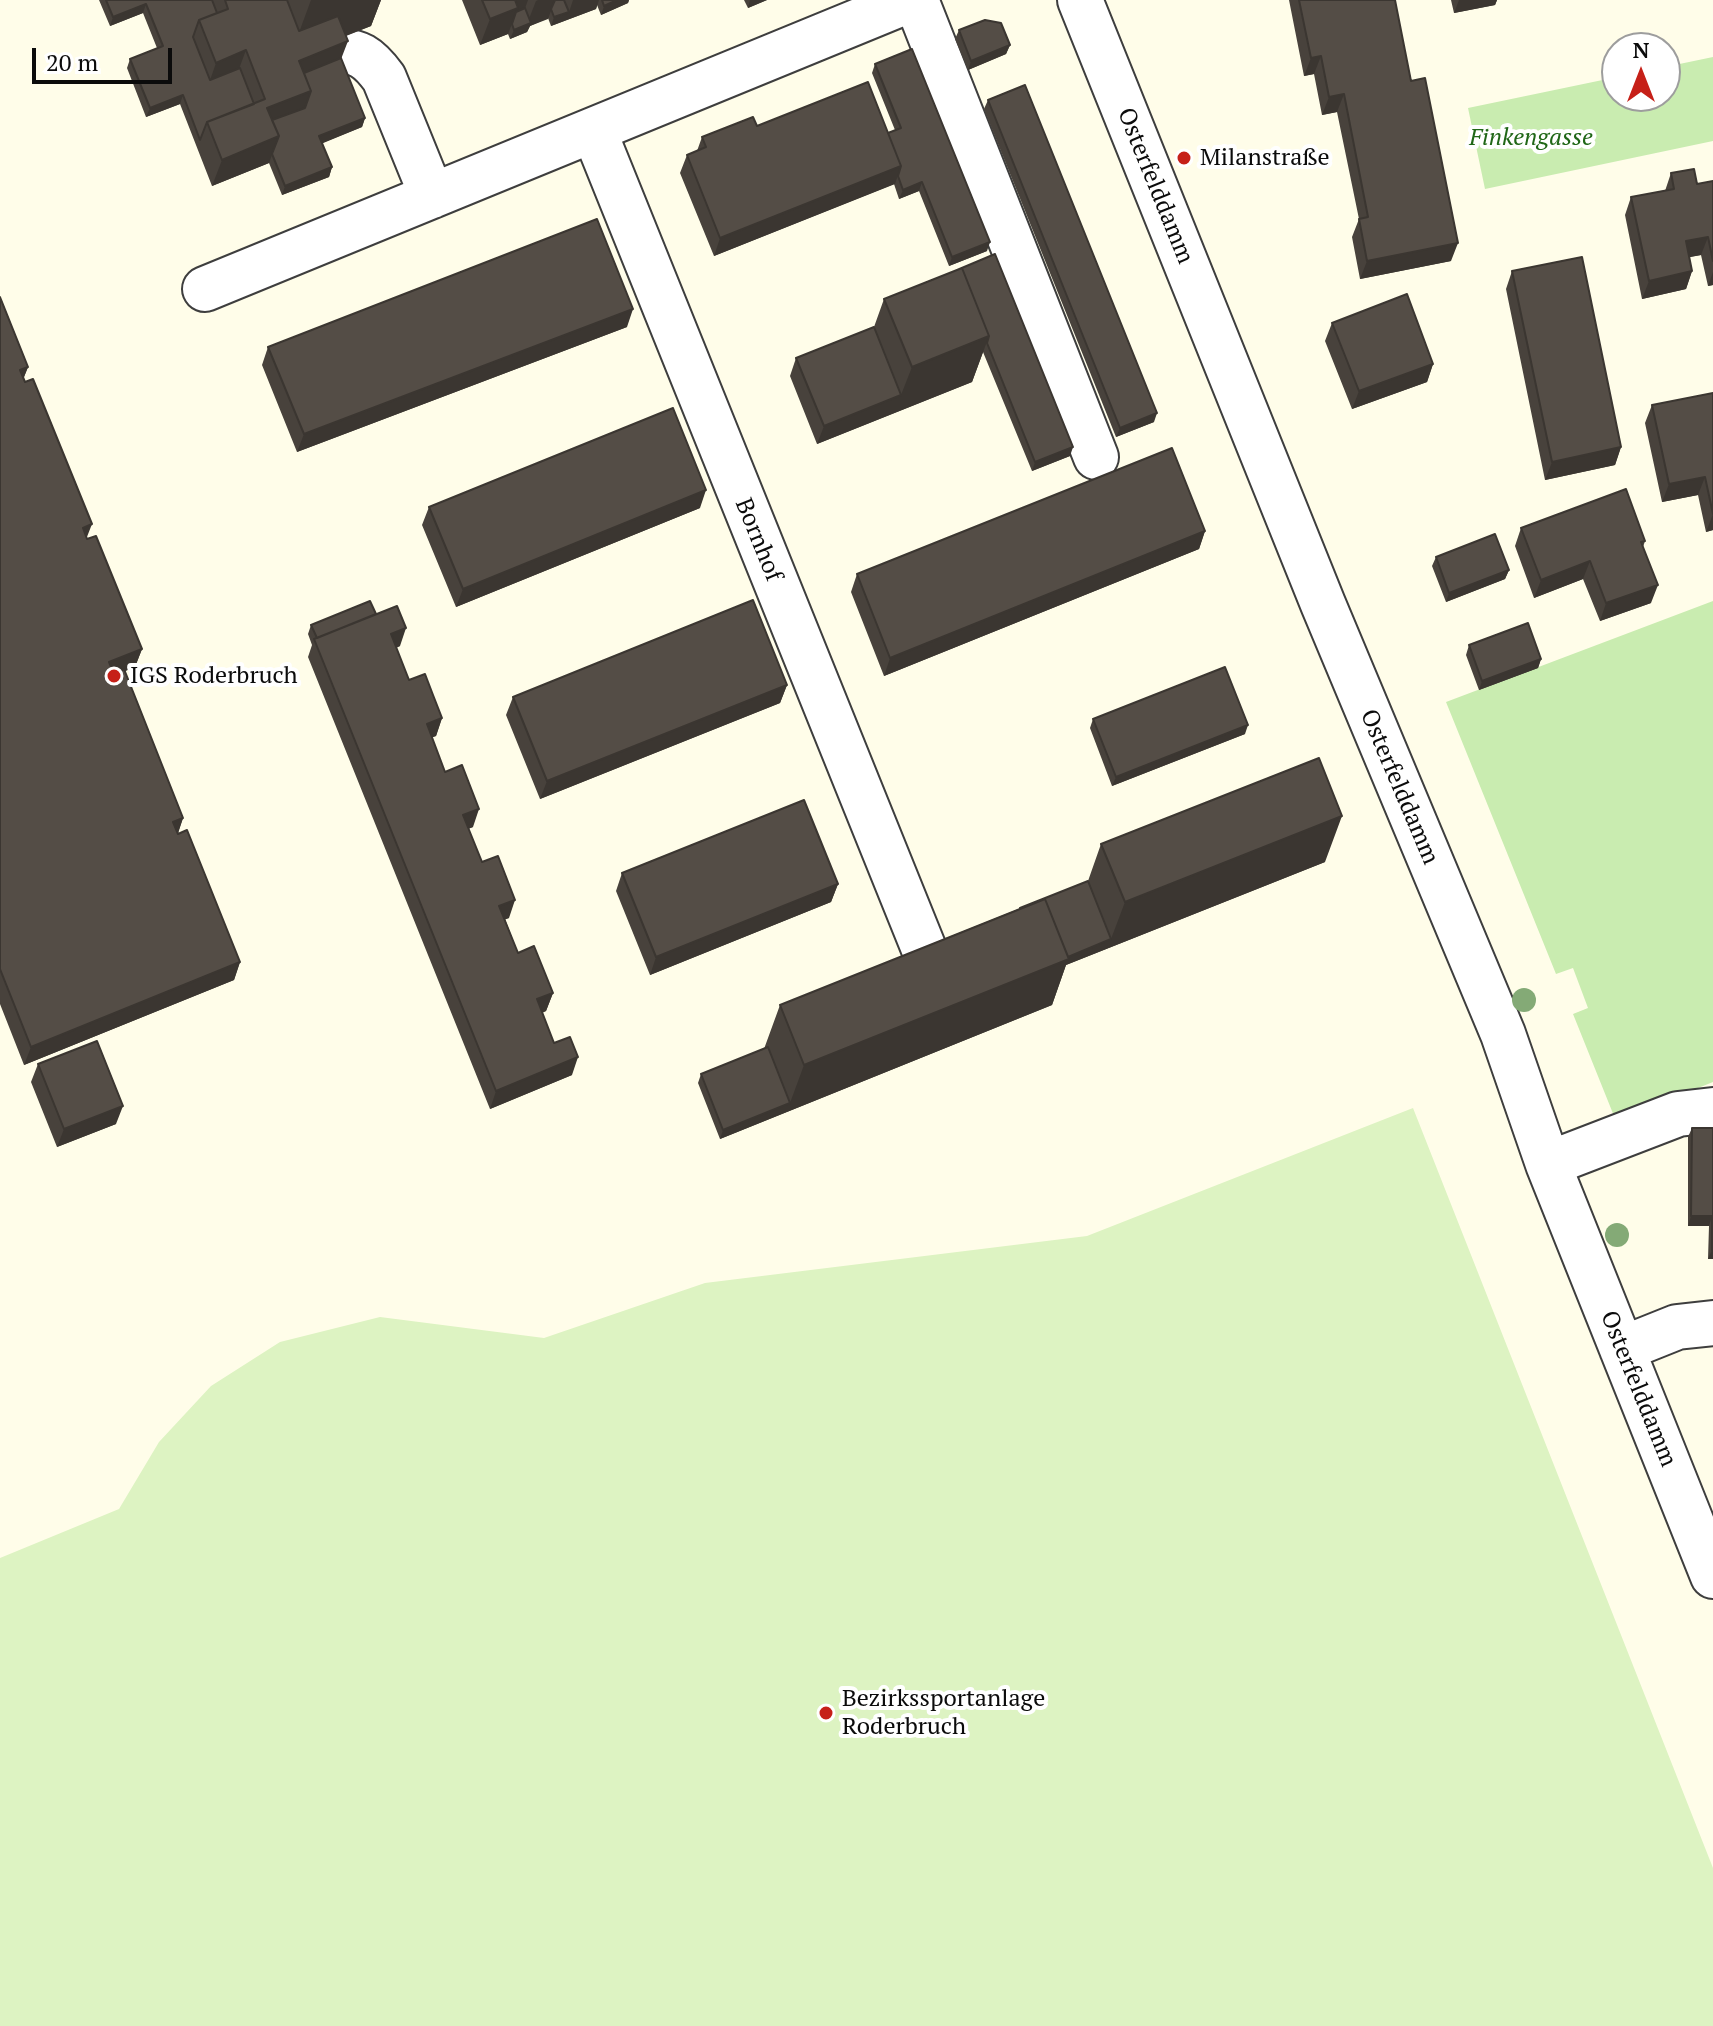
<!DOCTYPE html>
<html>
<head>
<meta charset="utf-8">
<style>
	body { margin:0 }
	#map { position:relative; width:1713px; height:2026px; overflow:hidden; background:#fffde9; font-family:"PT Serif",serif }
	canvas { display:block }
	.north { position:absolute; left:1601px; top:32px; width:80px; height:80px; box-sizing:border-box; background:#fff; border:2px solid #9d9d9d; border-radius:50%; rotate:0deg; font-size:22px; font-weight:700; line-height:32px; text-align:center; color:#0b0b0b }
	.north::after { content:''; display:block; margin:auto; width:28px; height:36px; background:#c62018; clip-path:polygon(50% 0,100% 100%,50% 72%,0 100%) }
	.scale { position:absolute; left:32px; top:48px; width:140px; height:36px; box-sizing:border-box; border:4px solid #0b0b0b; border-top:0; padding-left:10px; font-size:24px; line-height:28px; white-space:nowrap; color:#0b0b0b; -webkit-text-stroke:6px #fff; paint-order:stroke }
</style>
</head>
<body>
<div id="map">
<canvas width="1713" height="2026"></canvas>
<div class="north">N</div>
<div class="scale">20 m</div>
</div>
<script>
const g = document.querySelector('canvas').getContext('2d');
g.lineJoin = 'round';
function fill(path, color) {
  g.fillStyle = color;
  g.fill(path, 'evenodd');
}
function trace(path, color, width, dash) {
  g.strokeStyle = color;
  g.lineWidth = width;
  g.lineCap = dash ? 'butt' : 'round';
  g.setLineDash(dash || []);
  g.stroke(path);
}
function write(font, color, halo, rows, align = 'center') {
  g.font = font + ' "PT Serif",serif';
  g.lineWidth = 8;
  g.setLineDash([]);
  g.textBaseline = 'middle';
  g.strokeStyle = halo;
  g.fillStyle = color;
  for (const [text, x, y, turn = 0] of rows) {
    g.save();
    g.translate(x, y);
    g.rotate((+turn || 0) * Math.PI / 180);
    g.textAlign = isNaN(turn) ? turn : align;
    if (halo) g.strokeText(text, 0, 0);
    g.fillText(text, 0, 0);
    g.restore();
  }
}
const green = new Path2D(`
	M 1713,57 L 1713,141 L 1485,189 L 1468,108 L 1617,77 L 1617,96 L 1665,96 L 1665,67 Z
	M 1713,601 L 1713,1082 L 1616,1121 L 1573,1014 L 1588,1008 L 1573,968 L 1556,974 L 1446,702 Z`);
const pitch = new Path2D(`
	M 1413,1108 L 1713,1868 L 1713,2026 L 0,2026 L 0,1558 L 119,1509 L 159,1442 L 211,1386 L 280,1342 L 380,1317 L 544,1338 L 705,1283 L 1087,1236 Z`);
const minor = new Path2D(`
	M 916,0 L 1096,457
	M 1080,0 L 1323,604 L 1503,1034 L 1548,1164 L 1713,1576
	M 333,54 C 357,47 370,59 384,78 L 432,196
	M 594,131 L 924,949
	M 205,289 L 910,0
	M 1548,1164 L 1678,1114 L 1713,1110
	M 1622,1349 L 1677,1327 L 1713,1323`);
const trees = [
	[1524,1000],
	[1617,1235]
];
const wall = new Path2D(`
	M 99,0 L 381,0 L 371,26 L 346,36 L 341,58 L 365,118 L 362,127 L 322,143 L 332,167 L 329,177 L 282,195 L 269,163 L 212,186 L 180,104 L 146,117 L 127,68 L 130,59 L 157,48 L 143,13 L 110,26 Z
	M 462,0 L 629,0 L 628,3 L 601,15 L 597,5 L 596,9 L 551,26 L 548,18 L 530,26 L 527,32 L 510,39 L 508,34 L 480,45 Z
	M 744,0 L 767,0 L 748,8 Z
	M 1289,0 L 1395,0 L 1411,81 L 1451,261 L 1360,279 L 1352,237 L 1359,219 L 1337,112 L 1322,115 L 1314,74 L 1304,76 Z
	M 1451,0 L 1497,0 L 1495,5 L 1454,13 Z
	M 959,30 L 1010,45 L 1006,54 L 968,70 L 955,39 Z
	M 875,64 L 987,251 L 949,266 L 919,191 L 899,199 L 894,184 L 714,256 L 680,173 L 687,155 L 697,151 L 702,137 L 757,126 L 888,133 L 895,130 L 872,73 Z
	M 988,100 L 1154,422 L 1116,437 L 984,109 Z
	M 1671,173 L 1697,184 L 1713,181 L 1713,285 L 1708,286 L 1701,255 L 1689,257 L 1692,271 L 1686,289 L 1642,299 L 1625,215 L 1631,197 L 1665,191 Z
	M 957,270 L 1070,456 L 1032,471 L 983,352 L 972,382 L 817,444 L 790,376 L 796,358 L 874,327 L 884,299 Z
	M 1512,271 L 1621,447 L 1615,465 L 1545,480 L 1506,289 Z
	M 0,297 L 28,367 L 23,379 L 87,538 L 142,649 L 135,667 L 125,671 L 183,818 L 178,833 L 240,962 L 234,980 L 24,1065 L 0,1004 Z
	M 1332,323 L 1433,364 L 1427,382 L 1352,409 L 1325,341 Z
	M 627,327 L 297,452 L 262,365 L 268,347 Z
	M 1713,393 L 1713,530 L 1706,532 L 1698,495 L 1662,502 L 1645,423 L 1652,405 Z
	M 429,507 L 700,508 L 456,607 L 422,525 Z
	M 1521,528 L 1645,541 L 1643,547 L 1651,603 L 1600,621 L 1583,579 L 1534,598 L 1515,546 Z
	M 1205,531 L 1199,549 L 884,676 L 851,592 L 857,574 Z
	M 1436,557 L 1509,570 L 1505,579 L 1446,602 L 1432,566 Z
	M 376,614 L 400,646 L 396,648 L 409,680 L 442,718 L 436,736 L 432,737 L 445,772 L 473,827 L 468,829 L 482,862 L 509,918 L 505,919 L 518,953 L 553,993 L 546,1011 L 542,1013 L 554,1043 L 572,1075 L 490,1109 L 308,657 L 312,645 L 308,634 L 311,625 Z
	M 1469,645 L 1541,659 L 1538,668 L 1479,690 L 1466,655 Z
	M 787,685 L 780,703 L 540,799 L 506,715 L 513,697 Z
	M 1093,719 L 1245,734 L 1112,786 L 1090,728 Z
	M 1101,844 L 1325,862 L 1066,965 L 1052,1005 L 720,1139 L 698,1083 L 701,1074 L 764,1049 L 780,1005 L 1088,881 Z
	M 622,873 L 838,884 L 831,902 L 650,975 L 616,891 Z
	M 38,1064 L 116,1124 L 57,1147 L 31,1082 Z
	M 1692,1128 L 1713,1128 L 1713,1259 L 1708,1259 L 1709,1226 L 1688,1226 L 1688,1137 Z`);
const shadedWall = new Path2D(`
	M 311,0 L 381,0 L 371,26 L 290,57 Z
	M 513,0 L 528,0 L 522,17 L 513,21 L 508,34 L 480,45 L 490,19 Z
	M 538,0 L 561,0 L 552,8 L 548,19 L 530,26 L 527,32 L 510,39 L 514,30 L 527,24 L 536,1 Z
	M 573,0 L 599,0 L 596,9 L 551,26 L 554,17 L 569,12 Z
	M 617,0 L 629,0 L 628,3 L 601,15 L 604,6 Z
	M 750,0 L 767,0 L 748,8 Z
	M 1459,0 L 1497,0 L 1495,5 L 1454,13 Z
	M 146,4 L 143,13 L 110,26 L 113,17 Z
	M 348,41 L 338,67 L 295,84 L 299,61 Z
	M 1010,45 L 1006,54 L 968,70 L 971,61 Z
	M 246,50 L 236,77 L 207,89 L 216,63 Z
	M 1321,56 L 1314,74 L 1304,76 L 1311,58 Z
	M 311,91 L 301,117 L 264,132 L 267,108 Z
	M 1344,94 L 1337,112 L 1322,115 L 1329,97 Z
	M 183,95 L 180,104 L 146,117 L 150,108 Z
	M 365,118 L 362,127 L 316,146 L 319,136 Z
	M 279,136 L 269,163 L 212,186 L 222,160 Z
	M 901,166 L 895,184 L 714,256 L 720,238 Z
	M 332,167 L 329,177 L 282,195 L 285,186 Z
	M 922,182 L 919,191 L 899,199 L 903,190 Z
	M 1708,237 L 1701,255 L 1680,259 L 1686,241 Z
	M 990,242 L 987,251 L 949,266 L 952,257 Z
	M 1458,243 L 1451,261 L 1360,279 L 1367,261 Z
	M 1692,271 L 1686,289 L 1642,299 L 1649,281 Z
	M 1713,272 L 1713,285 L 1708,286 Z
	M 633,309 L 627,327 L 297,452 L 304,434 Z
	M 989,336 L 972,382 L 817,444 L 824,426 L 901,395 L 912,367 Z
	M 1433,364 L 1427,382 L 1352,409 L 1359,391 Z
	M 28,367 L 21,385 L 20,370 Z
	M 1157,413 L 1154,422 L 1116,437 L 1120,428 Z
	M 1073,447 L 1070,456 L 1032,471 L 1035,462 Z
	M 1621,447 L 1615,465 L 1545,480 L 1552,462 Z
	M 1705,477 L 1698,495 L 1662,502 L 1669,484 Z
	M 706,490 L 700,508 L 456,607 L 463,589 Z
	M 1713,514 L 1713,530 L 1706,532 Z
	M 92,524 L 85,542 L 83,528 Z
	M 1205,531 L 1199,549 L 884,676 L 890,658 Z
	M 1590,561 L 1583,579 L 1534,598 L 1541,580 Z
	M 1509,570 L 1505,579 L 1446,602 L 1449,593 Z
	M 1658,585 L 1651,603 L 1600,621 L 1606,603 Z
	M 406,628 L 400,646 L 384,652 L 391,634 Z
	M 142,649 L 135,667 L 103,680 L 109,662 Z
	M 1541,659 L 1538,668 L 1479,690 L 1482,681 Z
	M 787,685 L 780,703 L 540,799 L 547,781 Z
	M 442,718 L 436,736 L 420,742 L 427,724 Z
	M 1248,725 L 1245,734 L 1112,786 L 1116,777 Z
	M 479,809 L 473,827 L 456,833 L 463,815 Z
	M 1342,816 L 1325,862 L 1066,965 L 1052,1005 L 720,1139 L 723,1130 L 790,1103 L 804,1065 L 1111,939 L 1125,902 Z
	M 183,818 L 177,836 L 173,822 Z
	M 838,884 L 831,902 L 650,975 L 656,957 Z
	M 515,900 L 509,918 L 493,924 L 499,906 Z
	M 240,962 L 234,980 L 24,1065 L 31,1047 Z
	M 553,993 L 546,1011 L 530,1017 L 537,999 Z
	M 578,1057 L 572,1075 L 490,1109 L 496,1091 Z
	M 123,1106 L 116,1124 L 57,1147 L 64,1129 Z
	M 1691,1216 L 1712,1216 L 1709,1226 L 1688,1226 Z
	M 1712,1250 L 1713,1250 L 1713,1259 L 1708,1259 Z`);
const building = new Path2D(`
	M 106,0 L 212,0 L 217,13 L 199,20 L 193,37 L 210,80 L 240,68 L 254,104 L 207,122 L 200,140 L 183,95 L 150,108 L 130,59 L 163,46 L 146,4 L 113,17 Z
	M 225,0 L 287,0 L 299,31 L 338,16 L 348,41 L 299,61 L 311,91 L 267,108 L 279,136 L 222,160 L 207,122 L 265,99 L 246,50 L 216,63 L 199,20 L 228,9 Z
	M 482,0 L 515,0 L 518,8 L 490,19 Z
	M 555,0 L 564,0 L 569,12 L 554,17 L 551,9 Z
	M 602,0 L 617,0 L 604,6 Z
	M 1299,0 L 1395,0 L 1411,81 L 1425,78 L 1458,243 L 1367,261 L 1359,219 L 1368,217 L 1344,94 L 1329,97 L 1321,56 L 1311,58 Z
	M 525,8 L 531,23 L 514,30 L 512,24 L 516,12 Z
	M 985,20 L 1001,23 L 1010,45 L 971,61 L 959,30 Z
	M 912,49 L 990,242 L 952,257 L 922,182 L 903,190 L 898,176 L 901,166 L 888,133 L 901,128 L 875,64 Z
	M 341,58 L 365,118 L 319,136 L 332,167 L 285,186 L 272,154 L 279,136 L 272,120 L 305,108 L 311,91 L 304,73 Z
	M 868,82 L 901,166 L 720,238 L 687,155 L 706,147 L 702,137 L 753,117 L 757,126 Z
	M 1025,85 L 1157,413 L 1120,428 L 988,100 Z
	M 1694,169 L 1697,184 L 1713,181 L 1713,261 L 1708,237 L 1686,241 L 1692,271 L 1649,281 L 1631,197 L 1674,189 L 1671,173 Z
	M 597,219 L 633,309 L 304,434 L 268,347 Z
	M 995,254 L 1073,447 L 1035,462 L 987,343 L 989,336 L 962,268 L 957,270 Z
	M 1582,257 L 1621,447 L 1552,462 L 1512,271 Z
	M 962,268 L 989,336 L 912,367 L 884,299 Z
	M 1407,294 L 1433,364 L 1359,391 L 1332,323 Z
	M 0,297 L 28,367 L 20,370 L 25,382 L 33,379 L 92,524 L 83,528 L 87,539 L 96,536 L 142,649 L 109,662 L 114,674 L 124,669 L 183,818 L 173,822 L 178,834 L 187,830 L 240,962 L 31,1047 L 0,969 Z
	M 874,327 L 901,395 L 824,426 L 796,358 Z
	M 1713,393 L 1713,514 L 1705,477 L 1669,484 L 1652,405 Z
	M 673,408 L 706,490 L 463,589 L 429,507 Z
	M 1172,448 L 1205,531 L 890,658 L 857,574 Z
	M 1626,489 L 1645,541 L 1641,542 L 1658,585 L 1606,603 L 1590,561 L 1541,580 L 1521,528 Z
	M 1495,534 L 1509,570 L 1449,593 L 1436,557 Z
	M 753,600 L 787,685 L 547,781 L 513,697 Z
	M 370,601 L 376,614 L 317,638 L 311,625 Z
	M 397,606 L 406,628 L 391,634 L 409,680 L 425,674 L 433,695 L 442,718 L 427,724 L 445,772 L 462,765 L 479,809 L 463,815 L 482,862 L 498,856 L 515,900 L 499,906 L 518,953 L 534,946 L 553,993 L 537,999 L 554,1043 L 570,1037 L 578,1057 L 496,1091 L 314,639 Z
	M 1528,623 L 1541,659 L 1482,681 L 1469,645 Z
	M 1225,667 L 1248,725 L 1116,777 L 1093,719 Z
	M 1319,758 L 1342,816 L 1125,902 L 1101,844 Z
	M 804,800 L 838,884 L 656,957 L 622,873 Z
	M 1088,881 L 1111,939 L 1068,957 L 1045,899 L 1020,908 Z
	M 1045,899 L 1069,959 L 804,1065 L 780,1005 Z
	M 97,1041 L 123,1106 L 64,1129 L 38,1064 Z
	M 768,1047 L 790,1103 L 723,1130 L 701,1074 Z
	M 1692,1128 L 1713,1128 L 1713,1250 L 1712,1250 L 1712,1216 L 1691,1216 Z`);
const markers = [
	[1184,158,8,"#c62018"],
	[114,676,8,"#c62018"],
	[826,1713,8,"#c62018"]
];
const parkNames = [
	["Finkengasse",1531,138]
];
const poiNames = [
	["Milanstraße",1200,158],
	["IGS Roderbruch",130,676],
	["Bezirkssportanlage",842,1699],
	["Roderbruch",842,1727]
];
const streetNames = [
	["Osterfelddamm",1155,186,68],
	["Bornhof",758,540,68],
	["Osterfelddamm",1399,787,67],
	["Osterfelddamm",1638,1389,68]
];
fill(green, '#c9ecb0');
fill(pitch, '#ddf3c2');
trace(minor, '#3e3e3e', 48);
trace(minor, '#fff', 44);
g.fillStyle = '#84aa76';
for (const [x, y] of trees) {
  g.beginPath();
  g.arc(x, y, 12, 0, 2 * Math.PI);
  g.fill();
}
fill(wall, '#48423c');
fill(shadedWall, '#3b3631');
fill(building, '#544d46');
trace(building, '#3b3631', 2);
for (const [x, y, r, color] of markers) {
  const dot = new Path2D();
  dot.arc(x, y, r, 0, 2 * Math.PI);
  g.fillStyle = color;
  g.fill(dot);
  trace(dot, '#fff', 3);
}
write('italic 24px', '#206717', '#fff', parkNames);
write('24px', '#0b0b0b', '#fff', poiNames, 'left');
write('24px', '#0b0b0b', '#fff', streetNames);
</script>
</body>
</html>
